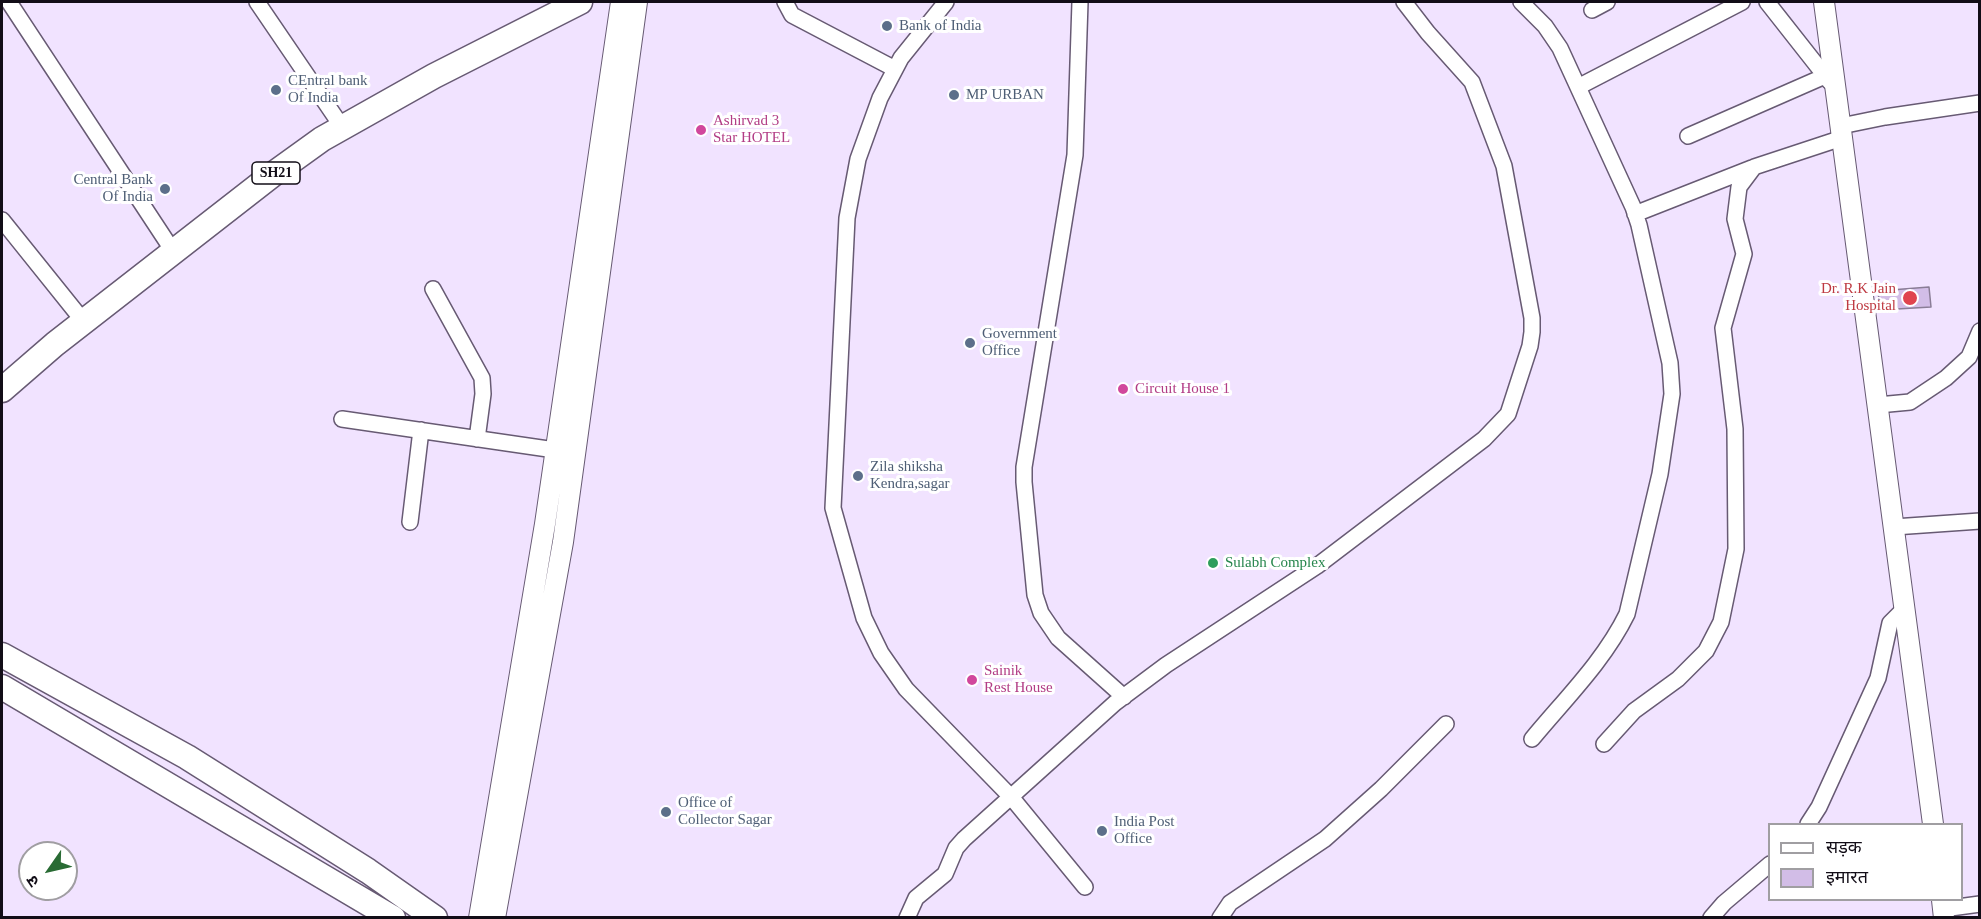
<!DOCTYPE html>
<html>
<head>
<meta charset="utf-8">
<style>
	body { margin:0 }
	#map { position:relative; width:1981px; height:919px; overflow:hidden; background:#f1e3ff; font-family:Georgia,"Noto Sans Devanagari",serif }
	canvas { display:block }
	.frame { position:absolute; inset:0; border:3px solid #120d17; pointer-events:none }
	.legend { position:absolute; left:1768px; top:823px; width:195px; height:78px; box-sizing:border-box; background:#fff; border:2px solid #a09ea2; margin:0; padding:8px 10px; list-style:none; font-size:18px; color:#120d17 }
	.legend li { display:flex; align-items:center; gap:12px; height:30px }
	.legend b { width:30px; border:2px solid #a09ea2 }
	.north { position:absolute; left:18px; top:841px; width:60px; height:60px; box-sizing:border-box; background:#fff; border:2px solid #a09ea2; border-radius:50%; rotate:236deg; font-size:16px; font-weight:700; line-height:24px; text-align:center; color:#120d17 }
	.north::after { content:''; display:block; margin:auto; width:21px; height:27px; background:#296b34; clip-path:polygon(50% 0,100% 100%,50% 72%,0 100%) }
</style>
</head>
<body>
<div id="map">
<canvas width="1981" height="919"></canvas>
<div class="frame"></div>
<ul class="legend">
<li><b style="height:8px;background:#fff"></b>सड़क</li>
<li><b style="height:16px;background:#d2bde7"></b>इमारत</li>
</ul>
<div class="north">उ</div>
</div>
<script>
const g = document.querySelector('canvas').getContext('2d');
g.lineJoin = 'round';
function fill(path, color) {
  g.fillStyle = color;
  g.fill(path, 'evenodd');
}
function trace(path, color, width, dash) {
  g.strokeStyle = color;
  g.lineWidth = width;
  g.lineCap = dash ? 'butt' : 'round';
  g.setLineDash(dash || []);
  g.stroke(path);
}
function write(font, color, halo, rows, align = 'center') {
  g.font = font + ' Georgia,serif';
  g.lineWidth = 6;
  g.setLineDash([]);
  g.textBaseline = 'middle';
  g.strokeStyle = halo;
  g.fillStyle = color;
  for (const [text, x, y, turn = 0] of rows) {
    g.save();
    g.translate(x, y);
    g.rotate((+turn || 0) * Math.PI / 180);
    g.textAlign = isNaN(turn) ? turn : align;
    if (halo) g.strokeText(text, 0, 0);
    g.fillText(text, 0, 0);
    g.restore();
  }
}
const building = new Path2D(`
	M 1929,287 L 1931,307 L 1880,310 L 1878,291 Z`);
const minor = new Path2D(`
	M 9,2 L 167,242
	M 257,2 L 336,118
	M 785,2 L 792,15 L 895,69
	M 946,2 L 901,58 L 880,98 L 858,159 L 847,218 L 833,508 L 864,618 L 881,653 L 906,689 L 1012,798 L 1085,887
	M 1080,2 L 1075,155 L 1024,467 L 1024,482 L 1035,595 L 1041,613 L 1058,638 L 1124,697
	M 1521,2 L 1545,26 L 1560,48 L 1633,207 L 1639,225 L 1670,363 L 1672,394 L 1660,474 L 1627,614 C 1604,661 1565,699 1532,739
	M 1767,2 L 1830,82
	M 1592,10 L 1607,2
	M 1578,87 L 1742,2
	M 1841,126 L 1885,117 L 1980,103
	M 1688,136 L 1825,76
	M 1635,214 L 1752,168
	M 2,220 L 76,312
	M 433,289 L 482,378 L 483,394 L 477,439
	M 1878,405 L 1910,402 L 1946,378 L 1969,357 L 1980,331
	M 342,419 L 555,450
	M 410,522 L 421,430
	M 1894,527 L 1980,521
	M 1604,744 L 1634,711 L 1678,679 L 1706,651 L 1721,622 L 1736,549 L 1735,429 L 1723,328 L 1744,254 L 1735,219 L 1739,187 L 1754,167 L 1842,138
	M 1808,824 L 1819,807 L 1878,678 L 1890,623 L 1905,608
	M 1943,909 L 1980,904
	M 907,918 L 916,898 L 945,874 L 956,848 L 964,839 L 1115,703 L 1166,665 L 1317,566 L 1484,439 L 1508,414 L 1530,346 L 1532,332 L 1532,318 L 1504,166 L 1472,82 L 1428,33 L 1404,2
	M 1220,918 L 1230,903 L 1325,839 L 1381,789 L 1446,724
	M 1711,918 L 1724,903 L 1770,864`);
const tertiary = new Path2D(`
	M 1824,2 L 1933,824
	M 1942,900 L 1944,918
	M 479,918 L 545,524 L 621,2
	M 495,918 L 563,542 L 637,2`);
const primary = new Path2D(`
	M 2,390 L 55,344 L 272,175 L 322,139 L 434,76 L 580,2
	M 2,655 L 187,757 L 368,871 L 435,918
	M 2,687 L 393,918`);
const markers = [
	[887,26,6,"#5c6f8a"],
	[276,90,6,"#5c6f8a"],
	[954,95,6,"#5c6f8a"],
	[701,130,6,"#d1479c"],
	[165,189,6,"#5c6f8a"],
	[1910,298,8,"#e0444e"],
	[970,343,6,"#5c6f8a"],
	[1123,389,6,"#d1479c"],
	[858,476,6,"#5c6f8a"],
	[1213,563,6,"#2e9e5b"],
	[972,680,6,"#d1479c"],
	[666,812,6,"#5c6f8a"],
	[1102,831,6,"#5c6f8a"]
];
const shields = [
	[276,173,48]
];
const shieldNames = [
	["SH21",276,173]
];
const serviceNames = [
	["Bank of India",899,26],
	["CEntral bank",288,81],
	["Of India",288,98],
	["MP URBAN",966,95],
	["Central Bank",153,180,"right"],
	["Of India",153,197,"right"],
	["Government",982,334],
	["Office",982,351],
	["Zila shiksha",870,467],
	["Kendra,sagar",870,484],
	["Office of",678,803],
	["Collector Sagar",678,820],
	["India Post",1114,822],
	["Office",1114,839]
];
const hotelNames = [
	["Ashirvad 3",713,121],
	["Star HOTEL",713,138],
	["Circuit House 1",1135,389],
	["Sainik",984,671],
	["Rest House",984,688]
];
const healthNames = [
	["Dr. R.K Jain",1896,289],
	["Hospital",1896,306]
];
const leisureNames = [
	["Sulabh Complex",1225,563]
];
fill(building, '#d2bde7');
trace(building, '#8a7d96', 1.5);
trace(minor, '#675a73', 18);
trace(tertiary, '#675a73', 22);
trace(primary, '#675a73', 27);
trace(minor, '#fff', 15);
trace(tertiary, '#fff', 20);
trace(primary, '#fff', 24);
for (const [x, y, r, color] of markers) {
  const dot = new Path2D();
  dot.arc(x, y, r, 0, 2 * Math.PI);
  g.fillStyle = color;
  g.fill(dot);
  trace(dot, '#fff', 2);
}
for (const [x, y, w] of shields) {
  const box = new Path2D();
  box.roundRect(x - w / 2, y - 11, w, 22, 4.5);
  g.fillStyle = '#fff';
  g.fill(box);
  trace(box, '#120d17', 1.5);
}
write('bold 14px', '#120d17', null, shieldNames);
write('15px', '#4e5e75', '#fff', serviceNames, 'left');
write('15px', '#b23c85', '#fff', hotelNames, 'left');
write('15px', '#be3a42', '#fff', healthNames, 'right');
write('15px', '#27864d', '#fff', leisureNames, 'left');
</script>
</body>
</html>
